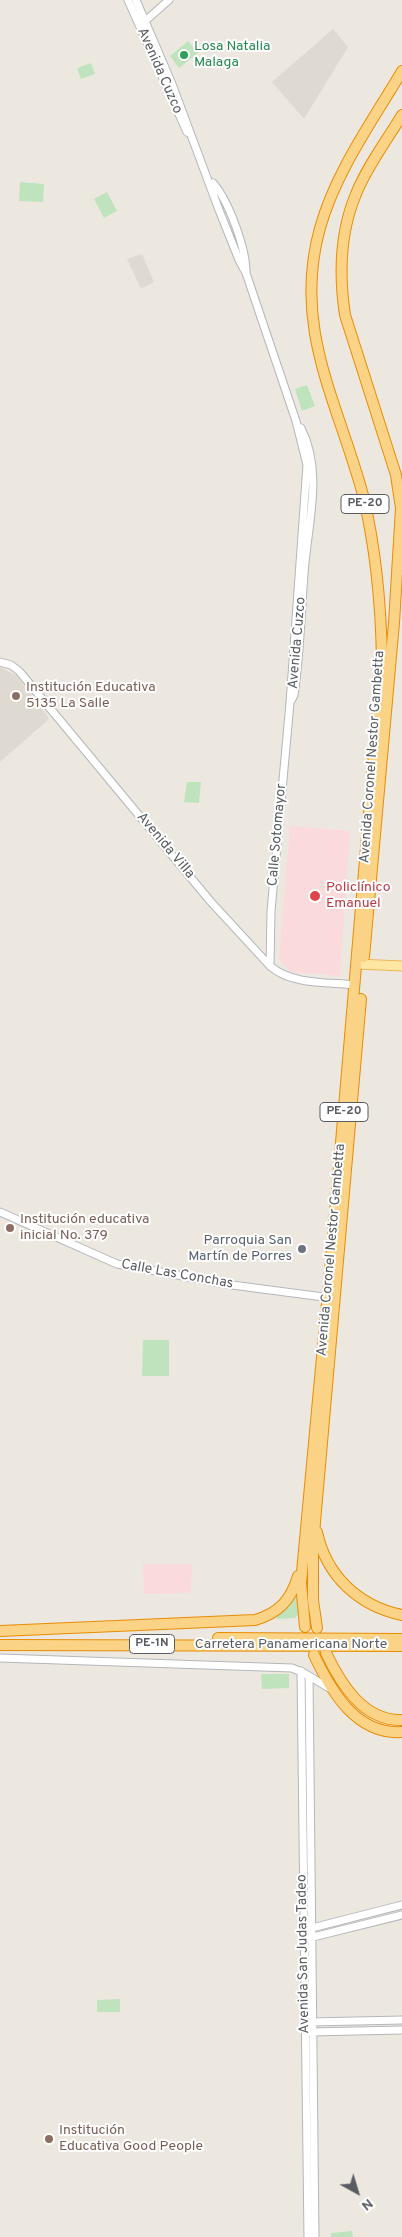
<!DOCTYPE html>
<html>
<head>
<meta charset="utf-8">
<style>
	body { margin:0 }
	#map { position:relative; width:402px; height:2237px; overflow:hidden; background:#ece8e0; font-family:Overpass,sans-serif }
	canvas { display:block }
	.north { position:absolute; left:332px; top:2167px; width:50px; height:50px; -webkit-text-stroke:4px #fff; paint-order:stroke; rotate:141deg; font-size:14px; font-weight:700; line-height:20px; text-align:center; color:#595d61 }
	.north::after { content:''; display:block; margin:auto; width:18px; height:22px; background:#595d61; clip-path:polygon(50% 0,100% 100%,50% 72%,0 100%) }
</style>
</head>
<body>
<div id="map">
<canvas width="402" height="2237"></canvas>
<div class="north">N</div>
</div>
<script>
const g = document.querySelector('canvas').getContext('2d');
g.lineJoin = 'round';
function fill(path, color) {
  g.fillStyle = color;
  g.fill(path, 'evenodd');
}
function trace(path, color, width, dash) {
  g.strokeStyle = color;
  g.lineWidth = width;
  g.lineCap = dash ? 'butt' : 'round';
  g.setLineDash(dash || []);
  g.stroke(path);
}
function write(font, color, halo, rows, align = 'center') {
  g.font = font + ' Overpass,sans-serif';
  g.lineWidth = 4;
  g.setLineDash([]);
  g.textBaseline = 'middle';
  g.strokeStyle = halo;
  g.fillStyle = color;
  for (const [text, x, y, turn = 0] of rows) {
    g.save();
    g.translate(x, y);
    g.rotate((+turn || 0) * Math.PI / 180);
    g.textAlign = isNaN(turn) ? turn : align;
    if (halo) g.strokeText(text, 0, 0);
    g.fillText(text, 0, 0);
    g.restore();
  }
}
const education = new Path2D(`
	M 333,29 L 348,47 L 304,119 L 272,82 Z
	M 142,254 L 154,282 L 143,288 L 140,287 L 127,259 Z
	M 0,667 L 17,676 L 48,717 L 48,720 L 0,762 Z`);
const medical = new Path2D(`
	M 290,826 L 350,831 L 340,976 L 291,972 L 279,960 Z
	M 143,1564 L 192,1564 L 191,1591 L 189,1593 L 144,1594 Z`);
const green = new Path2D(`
	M 188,41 L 198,53 L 179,68 L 170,56 Z
	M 91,63 L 95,74 L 81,79 L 77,68 Z
	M 20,182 L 44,184 L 43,202 L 19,201 Z
	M 107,192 L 117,211 L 104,218 L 94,199 Z
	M 307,385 L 315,406 L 302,411 L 295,389 Z
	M 187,782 L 201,782 L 199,803 L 184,802 Z
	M 143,1340 L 169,1340 L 169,1376 L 142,1376 Z
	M 297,1592 L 298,1614 L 295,1618 L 277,1619 L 276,1617 L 286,1608 Z
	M 261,1674 L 289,1674 L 289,1688 L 262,1689 Z
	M 120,1999 L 120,2012 L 97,2012 L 97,2000 Z
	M 352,2231 L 353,2237 L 331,2237 L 331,2233 Z`);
const minor = new Path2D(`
	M 128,0 L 187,132
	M 136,0 L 172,84 L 219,210 L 239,260 L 246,273 L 296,421 L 307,465 L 290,703 L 271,911 L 270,966
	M 143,23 L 169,0
	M 213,183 C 229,201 246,249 246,272
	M 0,662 L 11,665 L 19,671 L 211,902 L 270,966 C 292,985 327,982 355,985
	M 291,701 L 294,695 C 300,655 301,614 304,574 C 307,526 324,473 301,428
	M 0,1212 L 117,1264 L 232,1285 L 331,1298
	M 0,1658 L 292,1668 L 304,1673 L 329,1688
	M 301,1671 L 308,2237
	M 309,1676 L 315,2237
	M 308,1929 L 402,1905
	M 309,1938 L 402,1915
	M 310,2022 L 402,2020
	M 310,2032 L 402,2030`);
const major = new Path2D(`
	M 357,964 L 402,966`);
const highway = new Path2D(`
	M 364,957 L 394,623 L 401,508 L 396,475 L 345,315 C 339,275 340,232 356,194 C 366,168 387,140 402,115
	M 317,1532 C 326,1575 358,1606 402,1615
	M 305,1627 L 301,1583 L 303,1561 L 331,1260 L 382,660 C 381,605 376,549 363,495 C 338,402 292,328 320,228 C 336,171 372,122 402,71
	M 317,1628 L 313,1600 L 313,1545 L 361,999
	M 0,1631 L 255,1620 C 279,1613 291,1600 298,1576
	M 218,1638 L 402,1639
	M 0,1645 L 402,1646
	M 326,1653 C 341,1684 363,1721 402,1720
	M 314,1655 C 331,1691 356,1735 402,1732`);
const markers = [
	[184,55,5,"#2e9e5b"],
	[16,696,5,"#8d6e63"],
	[315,896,6,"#e0444e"],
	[10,1228,5,"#8d6e63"],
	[302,1249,5,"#6b7280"],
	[49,2139,5,"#8d6e63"]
];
const shields = [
	[365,504,48],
	[344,1112,48],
	[152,1644,45]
];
const shieldNames = [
	["PE-20",365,504],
	["PE-20",344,1112],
	["PE-1N",152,1644]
];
const leisureNames = [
	["Losa Natalia",194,47],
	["Malaga",194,63]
];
const streetNames = [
	["Avenida Cuzco",159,71,66],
	["Avenida Cuzco",298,643,-85],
	["Avenida Coronel Nestor Gambetta",373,757,-86],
	["Calle Sotomayor",278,835,-85],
	["Avenida Villa",165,846,50],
	["Avenida Coronel Nestor Gambetta",332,1250,-85],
	["Calle Las Conchas",177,1275,10],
	["Carretera Panamericana Norte",291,1645],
	["Avenida San Judas Tadeo",304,1954,-91]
];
const educationNames = [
	["Institución Educativa",26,688],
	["5135 La Salle",26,704],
	["Institución educativa",20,1220],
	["inicial No. 379",20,1236],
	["Institución",59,2131],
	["Educativa Good People",59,2147]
];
const healthNames = [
	["Policlínico",326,888],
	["Emanuel",326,904]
];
const worshipNames = [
	["Parroquia San",292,1241],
	["Martín de Porres",292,1257]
];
fill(education, '#dedad1');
fill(medical, '#fadada');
fill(green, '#bfe3bc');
trace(minor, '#b3b7bb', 9);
trace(major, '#efb656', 11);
trace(highway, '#e88c04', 12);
trace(minor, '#fff', 7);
trace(major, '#fee7a3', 9);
trace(highway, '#fbd387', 10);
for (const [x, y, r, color] of markers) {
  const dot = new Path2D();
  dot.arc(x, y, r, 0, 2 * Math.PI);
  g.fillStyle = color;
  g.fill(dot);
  trace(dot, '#fff', 2);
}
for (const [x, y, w] of shields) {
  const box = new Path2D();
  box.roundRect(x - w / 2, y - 9.5, w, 19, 4);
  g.fillStyle = '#fff';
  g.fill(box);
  trace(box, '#595d61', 1);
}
write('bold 12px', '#595d61', null, shieldNames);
write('14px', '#27864d', '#fff', leisureNames, 'left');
write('14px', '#595d61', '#fff', streetNames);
write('14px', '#785e54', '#fff', educationNames, 'left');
write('14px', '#be3a42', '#fff', healthNames, 'left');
write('14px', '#5b616d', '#fff', worshipNames, 'right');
</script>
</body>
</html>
